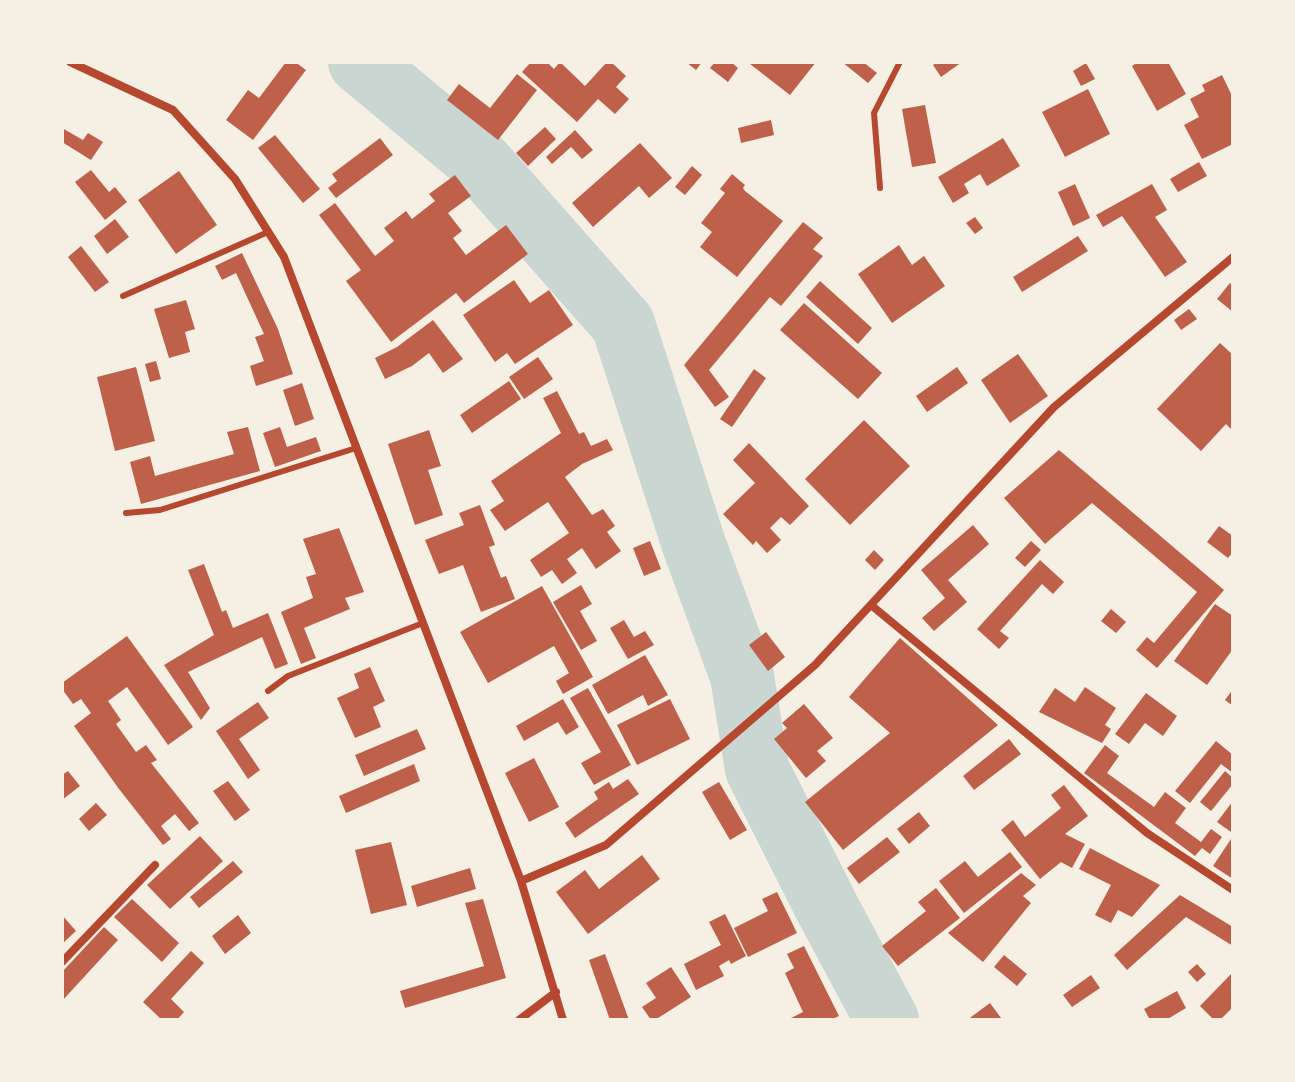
<!DOCTYPE html>
<html>
<head>
<meta charset="utf-8">
<style>
	body { margin:0 }
	#map { position:relative; width:1295px; height:1082px; overflow:hidden; background:#f6efe4; font-family:"PT Sans",sans-serif }
	canvas { display:block }
	.frame { position:absolute; inset:0; border:64px solid #f6efe4; pointer-events:none }
</style>
</head>
<body>
<div id="map">
<canvas width="1295" height="1082"></canvas>
<div class="frame"></div>
</div>
<script>
const g = document.querySelector('canvas').getContext('2d');
g.lineJoin = 'round';
function trace(path, color, width, dash) {
  g.strokeStyle = color;
  g.lineWidth = width;
  g.lineCap = dash ? 'butt' : 'round';
  g.setLineDash(dash || []);
  g.stroke(path);
}
function fill(path, color) {
  g.fillStyle = color;
  g.fill(path, 'evenodd');
}
const river = new Path2D(`
	M 360,62 L 481,163 L 623,324 L 693,542 L 742,676 L 757,769 L 826,906 L 887,1020`);
const building = new Path2D(`
	M 286,62 L 295,62 L 306,70 L 253,140 L 226,120 L 248,90 L 259,98 Z
	M 531,62 L 547,62 L 554,69 L 560,62 L 585,86 L 607,62 L 611,62 L 626,76 L 616,87 L 629,99 L 615,114 L 598,99 L 577,122 L 522,72 Z
	M 686,62 L 702,62 L 696,70 Z
	M 715,62 L 731,62 L 738,68 L 728,82 L 710,68 Z
	M 752,62 L 816,62 L 790,95 L 750,64 Z
	M 842,62 L 863,62 L 877,73 L 868,83 Z
	M 938,62 L 962,62 L 941,77 L 933,65 Z
	M 1138,62 L 1168,62 L 1186,94 L 1157,111 L 1132,66 Z
	M 1086,63 L 1095,79 L 1081,86 L 1073,71 Z
	M 517,74 L 537,90 L 498,140 L 447,100 L 459,84 L 490,108 Z
	M 1222,75 L 1233,98 L 1233,144 L 1202,159 L 1184,125 L 1199,117 L 1190,99 L 1205,91 L 1202,85 Z
	M 1088,89 L 1110,134 L 1065,157 L 1042,112 Z
	M 925,105 L 936,163 L 912,167 L 902,109 Z
	M 771,120 L 774,135 L 741,143 L 738,128 Z
	M 545,127 L 556,139 L 528,166 L 516,153 Z
	M 62,128 L 83,140 L 88,133 L 103,142 L 91,160 L 62,142 Z
	M 575,130 L 593,150 L 582,159 L 571,147 L 552,164 L 546,157 Z
	M 275,135 L 320,189 L 303,203 L 258,148 Z
	M 380,138 L 393,155 L 336,198 L 328,188 L 337,181 L 332,174 Z
	M 1003,138 L 1020,166 L 987,186 L 980,174 L 964,184 L 969,193 L 953,203 L 938,177 Z
	M 640,143 L 672,178 L 649,198 L 639,186 L 593,227 L 572,203 Z
	M 1199,162 L 1207,176 L 1178,192 L 1170,179 Z
	M 692,166 L 702,175 L 685,195 L 675,187 Z
	M 91,170 L 109,192 L 115,187 L 127,202 L 105,220 L 75,182 Z
	M 179,171 L 217,225 L 176,254 L 138,200 Z
	M 732,174 L 745,185 L 743,188 L 745,191 L 783,221 L 737,277 L 700,247 L 712,232 L 701,223 L 725,193 L 720,189 Z
	M 455,175 L 471,196 L 448,213 L 462,231 L 453,238 L 466,255 L 506,225 L 528,254 L 464,303 L 456,293 L 391,342 L 346,281 L 361,270 L 319,215 L 335,203 L 375,256 L 394,241 L 384,228 L 406,211 L 412,219 L 435,201 L 429,194 Z
	M 1075,184 L 1090,218 L 1073,226 L 1058,192 Z
	M 1152,184 L 1167,210 L 1155,217 L 1187,262 L 1165,277 L 1122,216 L 1103,227 L 1096,215 Z
	M 975,217 L 983,228 L 975,234 L 966,223 Z
	M 115,219 L 129,237 L 107,254 L 94,236 Z
	M 803,222 L 823,238 L 813,249 L 823,256 L 781,306 L 770,297 L 709,370 L 729,397 L 715,407 L 684,365 Z
	M 1078,236 L 1088,251 L 1022,292 L 1013,277 Z
	M 899,245 L 912,265 L 924,256 L 945,286 L 892,323 L 858,274 Z
	M 81,246 L 109,282 L 95,292 L 68,257 Z
	M 242,253 L 278,329 L 293,374 L 256,386 L 250,366 L 264,361 L 255,337 L 264,334 L 236,273 L 222,280 L 215,266 Z
	M 514,280 L 530,303 L 549,290 L 573,325 L 515,364 L 507,353 L 495,362 L 463,315 Z
	M 820,281 L 872,328 L 858,344 L 806,297 Z
	M 1230,283 L 1233,285 L 1233,312 L 1217,299 Z
	M 186,300 L 195,329 L 185,332 L 190,352 L 169,358 L 154,309 Z
	M 804,303 L 882,373 L 858,399 L 780,330 Z
	M 1189,309 L 1197,319 L 1181,330 L 1174,320 Z
	M 433,320 L 463,359 L 443,373 L 429,353 L 412,366 L 385,379 L 375,358 L 397,347 Z
	M 1220,343 L 1233,355 L 1233,431 L 1226,424 L 1201,451 L 1157,409 Z
	M 1018,354 L 1048,396 L 1010,423 L 981,380 Z
	M 538,357 L 553,379 L 524,399 L 509,377 Z
	M 156,361 L 161,379 L 150,382 L 145,364 Z
	M 136,367 L 155,441 L 115,451 L 97,377 Z
	M 957,367 L 968,383 L 927,412 L 916,396 Z
	M 754,369 L 766,378 L 732,427 L 720,419 Z
	M 509,381 L 521,399 L 472,433 L 460,415 Z
	M 302,383 L 314,419 L 295,426 L 283,390 Z
	M 557,391 L 579,434 L 584,432 L 591,446 L 607,439 L 613,450 L 582,464 L 565,477 L 592,515 L 603,509 L 615,526 L 607,532 L 621,551 L 596,569 L 582,548 L 567,559 L 577,573 L 562,584 L 552,570 L 541,577 L 530,560 L 569,533 L 548,502 L 505,531 L 490,510 L 504,501 L 491,481 L 561,433 L 543,398 Z
	M 864,420 L 910,466 L 850,525 L 805,479 Z
	M 248,427 L 260,471 L 141,504 L 130,462 L 150,456 L 155,476 L 234,454 L 227,432 Z
	M 280,427 L 287,447 L 316,437 L 321,451 L 275,467 L 263,433 Z
	M 429,430 L 441,466 L 428,470 L 443,515 L 415,525 L 388,444 Z
	M 749,443 L 809,506 L 790,525 L 781,517 L 770,528 L 781,540 L 767,553 L 756,541 L 753,545 L 723,514 L 755,483 L 733,460 Z
	M 1059,450 L 1224,590 L 1157,668 L 1136,650 L 1147,637 L 1154,643 L 1197,592 L 1092,503 L 1045,544 L 1004,498 Z
	M 480,505 L 495,545 L 489,547 L 501,578 L 506,576 L 515,599 L 481,612 L 463,565 L 439,574 L 425,540 L 464,525 L 459,513 Z
	M 973,525 L 989,544 L 948,580 L 967,602 L 934,631 L 922,618 L 945,598 L 921,570 Z
	M 1219,526 L 1233,536 L 1233,552 L 1228,558 L 1207,542 Z
	M 339,528 L 364,592 L 345,598 L 350,609 L 304,628 L 316,658 L 301,664 L 281,612 L 313,598 L 306,577 L 316,574 L 303,539 Z
	M 650,541 L 661,569 L 644,576 L 633,548 Z
	M 1031,541 L 1041,550 L 1025,567 L 1015,558 Z
	M 874,550 L 884,560 L 875,570 L 865,560 Z
	M 1040,560 L 1064,582 L 1053,594 L 1042,584 L 1000,631 L 1009,638 L 999,649 L 977,629 Z
	M 204,564 L 222,612 L 226,610 L 233,628 L 268,613 L 288,664 L 275,669 L 262,637 L 188,672 L 210,708 L 201,720 L 164,665 L 214,635 L 188,570 Z
	M 581,585 L 592,604 L 580,611 L 597,641 L 581,650 L 553,602 Z
	M 542,586 L 593,677 L 563,694 L 556,681 L 569,673 L 554,646 L 488,683 L 460,632 Z
	M 1215,604 L 1233,616 L 1233,649 L 1207,685 L 1174,661 Z
	M 1111,609 L 1126,622 L 1116,633 L 1101,621 Z
	M 624,620 L 634,637 L 645,631 L 654,645 L 628,659 L 610,628 Z
	M 766,632 L 785,657 L 768,671 L 749,645 Z
	M 127,636 L 193,727 L 168,745 L 127,687 L 108,701 L 121,720 L 116,724 L 136,752 L 146,745 L 157,760 L 151,763 L 199,823 L 189,831 L 175,814 L 161,826 L 171,839 L 163,845 L 119,789 L 74,726 L 91,713 L 81,699 L 73,704 L 62,689 L 62,683 Z
	M 900,638 L 998,725 L 843,850 L 805,802 L 890,733 L 849,697 Z
	M 645,655 L 668,695 L 648,706 L 643,695 L 608,714 L 592,685 Z
	M 370,667 L 385,701 L 373,707 L 381,727 L 355,738 L 337,698 L 359,688 L 354,674 Z
	M 1085,687 L 1116,708 L 1105,725 L 1111,729 L 1102,743 L 1039,712 L 1055,688 L 1075,702 Z
	M 588,688 L 631,765 L 594,785 L 581,763 L 601,752 L 570,698 Z
	M 1233,689 L 1233,706 L 1225,700 Z
	M 1146,693 L 1177,716 L 1163,736 L 1145,723 L 1129,744 L 1115,734 Z
	M 563,699 L 579,727 L 566,735 L 558,722 L 524,741 L 516,726 Z
	M 670,699 L 690,739 L 637,765 L 617,725 Z
	M 258,702 L 269,718 L 239,739 L 260,770 L 248,779 L 216,731 Z
	M 804,704 L 833,738 L 817,751 L 826,761 L 806,778 L 774,739 L 787,728 L 782,723 Z
	M 417,729 L 426,749 L 364,776 L 355,755 Z
	M 1009,739 L 1021,754 L 974,790 L 963,776 Z
	M 1216,741 L 1233,755 L 1233,773 L 1221,764 L 1190,803 L 1175,791 Z
	M 1105,745 L 1119,756 L 1107,773 L 1154,807 L 1165,792 L 1186,808 L 1175,823 L 1201,842 L 1211,829 L 1222,837 L 1210,854 L 1202,848 L 1195,856 L 1084,773 Z
	M 534,758 L 559,807 L 529,822 L 505,773 Z
	M 414,764 L 420,781 L 346,813 L 339,796 Z
	M 68,771 L 80,786 L 62,800 L 62,775 Z
	M 1225,771 L 1233,778 L 1233,784 L 1211,811 L 1200,802 Z
	M 628,779 L 639,794 L 575,838 L 565,823 L 598,799 L 594,792 L 609,782 L 613,789 Z
	M 228,781 L 250,810 L 235,821 L 213,791 Z
	M 719,782 L 747,830 L 730,840 L 702,792 Z
	M 1064,785 L 1088,816 L 1065,834 L 1085,844 L 1072,868 L 1061,862 L 1040,879 L 1001,830 L 1013,820 L 1025,837 L 1061,808 L 1051,795 Z
	M 1233,801 L 1233,830 L 1231,832 L 1217,822 Z
	M 96,803 L 107,815 L 89,831 L 79,819 Z
	M 919,812 L 930,826 L 909,844 L 897,829 Z
	M 200,836 L 223,861 L 170,909 L 147,885 Z
	M 887,837 L 900,852 L 859,884 L 847,868 Z
	M 1231,839 L 1233,840 L 1233,879 L 1213,866 Z
	M 391,842 L 407,905 L 371,914 L 355,850 Z
	M 1090,848 L 1160,885 L 1132,917 L 1118,910 L 1111,923 L 1095,915 L 1111,885 L 1079,869 Z
	M 1010,852 L 1022,867 L 964,913 L 939,881 L 965,861 L 978,877 Z
	M 642,855 L 660,879 L 588,934 L 556,892 L 585,870 L 599,889 Z
	M 233,861 L 243,872 L 199,908 L 190,897 Z
	M 470,868 L 476,889 L 417,907 L 411,886 Z
	M 1021,873 L 1036,885 L 1023,896 L 1031,903 L 983,962 L 948,933 Z
	M 936,888 L 960,918 L 898,966 L 882,946 L 926,911 L 918,902 Z
	M 777,892 L 797,933 L 748,957 L 734,928 L 768,911 L 762,899 Z
	M 1180,895 L 1233,927 L 1233,946 L 1186,917 L 1127,970 L 1114,955 Z
	M 132,899 L 179,943 L 162,962 L 114,917 Z
	M 483,899 L 506,978 L 405,1008 L 400,991 L 484,966 L 465,903 Z
	M 725,914 L 746,956 L 731,964 L 729,960 L 719,966 L 724,976 L 696,990 L 684,964 L 721,945 L 709,922 Z
	M 62,915 L 76,931 L 62,944 Z
	M 238,915 L 251,933 L 225,954 L 212,936 Z
	M 104,927 L 118,940 L 62,1001 L 62,972 Z
	M 804,946 L 839,1016 L 830,1020 L 787,1020 L 803,1012 L 785,973 L 794,968 L 787,954 Z
	M 191,951 L 204,963 L 171,999 L 184,1012 L 177,1020 L 162,1020 L 143,1002 Z
	M 605,954 L 629,1020 L 610,1020 L 589,960 Z
	M 1004,955 L 1027,974 L 1017,986 L 994,967 Z
	M 1197,964 L 1206,974 L 1197,982 L 1188,972 Z
	M 671,967 L 691,997 L 655,1020 L 651,1020 L 642,1007 L 656,998 L 646,983 Z
	M 1233,972 L 1233,1007 L 1220,1020 L 1214,1020 L 1200,1006 Z
	M 1091,975 L 1100,988 L 1072,1007 L 1063,995 Z
	M 1177,991 L 1186,1008 L 1166,1020 L 1150,1020 L 1144,1009 Z
	M 990,1003 L 1001,1018 L 998,1020 L 967,1020 Z`);
const service = new Path2D(`
	M 880,188 L 874,113 L 900,62
	M 123,296 L 268,232
	M 126,513 L 160,510 L 356,448
	M 268,691 L 288,676 L 423,623`);
const minor = new Path2D(`
	M 70,62 L 173,110 L 235,179 L 284,257 L 521,881 L 563,1020
	M 871,605 L 1147,833 L 1233,890
	M 521,881 L 606,845 L 815,665 L 1054,407 L 1233,257
	M 62,962 L 155,865
	M 519,1020 L 556,992`);
trace(river, '#c9d6d2', 64);
fill(building, '#bf614a');
trace(service, '#b5482f', 6);
trace(minor, '#b5482f', 8);
</script>
</body>
</html>
